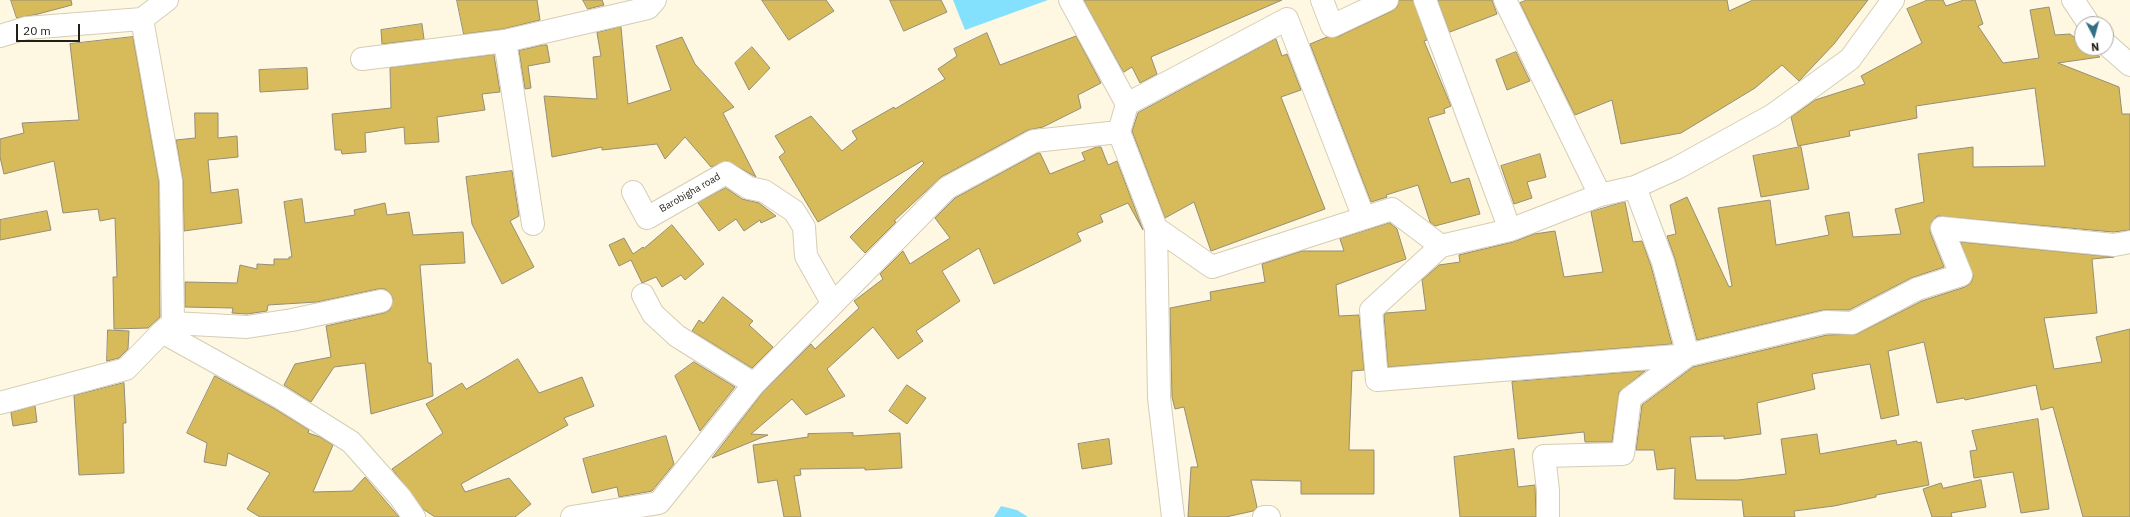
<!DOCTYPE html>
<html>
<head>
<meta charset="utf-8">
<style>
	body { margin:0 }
	#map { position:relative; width:2130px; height:517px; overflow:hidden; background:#fef7e2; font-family:"IBM Plex Sans",sans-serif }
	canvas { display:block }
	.north { position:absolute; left:2074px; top:16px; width:40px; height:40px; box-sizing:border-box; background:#fff; border:1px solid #a7a5a1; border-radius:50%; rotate:174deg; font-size:11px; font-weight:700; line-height:16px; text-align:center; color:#221f15 }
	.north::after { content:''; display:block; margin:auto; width:14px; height:18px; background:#326f85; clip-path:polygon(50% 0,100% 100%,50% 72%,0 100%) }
	.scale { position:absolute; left:16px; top:24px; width:64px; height:18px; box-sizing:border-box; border:2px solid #221f15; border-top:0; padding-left:5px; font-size:12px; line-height:14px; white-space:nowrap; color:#221f15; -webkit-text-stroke:3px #fff; paint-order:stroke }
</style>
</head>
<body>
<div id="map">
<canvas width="2130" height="517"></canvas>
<div class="north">N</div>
<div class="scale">20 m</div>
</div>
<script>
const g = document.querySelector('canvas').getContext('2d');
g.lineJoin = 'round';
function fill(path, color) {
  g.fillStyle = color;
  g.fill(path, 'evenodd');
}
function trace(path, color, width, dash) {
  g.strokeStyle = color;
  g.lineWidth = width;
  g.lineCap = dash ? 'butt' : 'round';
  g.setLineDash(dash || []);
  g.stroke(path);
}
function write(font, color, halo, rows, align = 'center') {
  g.font = font + ' "IBM Plex Sans",sans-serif';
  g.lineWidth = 3;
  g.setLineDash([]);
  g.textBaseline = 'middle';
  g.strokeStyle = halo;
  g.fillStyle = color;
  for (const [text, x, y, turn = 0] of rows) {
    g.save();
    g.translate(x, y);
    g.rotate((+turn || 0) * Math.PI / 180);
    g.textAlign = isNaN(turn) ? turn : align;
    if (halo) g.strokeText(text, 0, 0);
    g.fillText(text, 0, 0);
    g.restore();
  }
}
const water = new Path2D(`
	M 953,0 L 1048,0 L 965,30 Z
	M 1001,506 L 1017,510 L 1028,517 L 994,517 Z`);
const building = new Path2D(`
	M 11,0 L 71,0 L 72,5 L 38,14 L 17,18 Z
	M 457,0 L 537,0 L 540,20 L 503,29 L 464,34 Z
	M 583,0 L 602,0 L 604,5 L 588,9 Z
	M 762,0 L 826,0 L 834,11 L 789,40 Z
	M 890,0 L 941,0 L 947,12 L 904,31 Z
	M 1084,0 L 1282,0 L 1151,57 L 1157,74 L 1140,83 L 1132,67 L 1124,72 Z
	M 1399,0 L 1413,0 L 1427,40 L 1424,41 L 1451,106 L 1444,109 L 1445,113 L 1428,118 L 1451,183 L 1469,178 L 1480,214 L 1435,226 L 1430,222 L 1418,185 L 1386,195 L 1387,197 L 1371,202 L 1310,44 L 1327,37 L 1337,37 L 1392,11 L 1397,7 Z
	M 1438,0 L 1492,0 L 1497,14 L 1450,32 Z
	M 1527,0 L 1727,0 L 1729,11 L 1753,0 L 1868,0 L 1834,44 L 1799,81 L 1782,65 L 1755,88 L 1681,133 L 1621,144 L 1612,100 L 1575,115 L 1520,3 Z
	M 1928,0 L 1943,0 L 1946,6 L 1964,0 L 1975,0 L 1983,24 L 1978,26 L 2003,63 L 2039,58 L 2030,10 L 2049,7 L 2055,35 L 2070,34 L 2082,43 L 2082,48 L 2088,48 L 2100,57 L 2058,63 L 2119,87 L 2122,114 L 2130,114 L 2130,230 L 2113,232 L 1937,216 L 1932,221 L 1930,232 L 1944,267 L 1911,278 L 1849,310 L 1823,310 L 1697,340 L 1675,259 L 1667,236 L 1676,234 L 1670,205 L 1687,197 L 1729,287 L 1732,286 L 1718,208 L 1770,200 L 1776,245 L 1829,235 L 1825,216 L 1849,212 L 1853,237 L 1901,234 L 1895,209 L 1924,202 L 1918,154 L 1973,147 L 1973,167 L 2045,166 L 2035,88 L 1916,106 L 1917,118 L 1849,131 L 1850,136 L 1798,146 L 1791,117 L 1815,100 L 1865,84 L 1861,76 L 1922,43 L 1907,9 Z
	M 422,24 L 424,39 L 382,44 L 381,30 Z
	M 621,27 L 628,104 L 671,90 L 656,46 L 682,37 L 695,64 L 734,107 L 723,113 L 756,177 L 727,161 L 711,167 L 685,137 L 665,159 L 657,144 L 602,150 L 602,147 L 552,157 L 544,96 L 597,99 L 593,57 L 601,56 L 597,33 Z
	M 987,33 L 1000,65 L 1076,36 L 1101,83 L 1078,95 L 1081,108 L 1043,127 L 1028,130 L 941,177 L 894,221 L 896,222 L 865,253 L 850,237 L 924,163 L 922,161 L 818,222 L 779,157 L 785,152 L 775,136 L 811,116 L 842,151 L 857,139 L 852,131 L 894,107 L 895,109 L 945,79 L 938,69 L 957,56 L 954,49 Z
	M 133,37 L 159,182 L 160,317 L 148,328 L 114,329 L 113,277 L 117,277 L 115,218 L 100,221 L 98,209 L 63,213 L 54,161 L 4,174 L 0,157 L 0,139 L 24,133 L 22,123 L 79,120 L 70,44 Z
	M 1276,39 L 1282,56 L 1287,54 L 1301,90 L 1281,97 L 1325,209 L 1211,251 L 1194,202 L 1165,218 L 1132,131 L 1138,113 Z
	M 543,45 L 547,45 L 550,62 L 528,66 L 531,88 L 525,89 L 519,51 Z
	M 752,47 L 770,68 L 749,90 L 735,63 Z
	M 1516,52 L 1530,81 L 1507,90 L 1496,60 Z
	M 494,55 L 500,92 L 482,94 L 485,110 L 437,117 L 439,142 L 405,144 L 404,127 L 365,133 L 366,152 L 342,154 L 341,150 L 335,150 L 332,114 L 391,108 L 390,68 Z
	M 307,68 L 308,89 L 260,92 L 259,70 Z
	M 195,113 L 218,113 L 218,138 L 237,136 L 238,157 L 208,160 L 211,193 L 238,189 L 242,223 L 184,231 L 183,181 L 176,140 L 195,138 Z
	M 1097,147 L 1101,147 L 1108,165 L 1117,161 L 1143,230 L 1128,203 L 1100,215 L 1103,222 L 1077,233 L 1081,241 L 994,284 L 979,248 L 942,271 L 960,301 L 916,331 L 923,341 L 898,359 L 873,327 L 827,369 L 845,396 L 806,415 L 792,399 L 751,434 L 768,435 L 712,458 L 763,392 L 811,344 L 815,349 L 859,308 L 854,301 L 883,279 L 880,274 L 903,251 L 910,264 L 950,238 L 935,218 L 955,198 L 1038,153 L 1040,153 L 1050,174 L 1085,160 L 1082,153 Z
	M 1801,147 L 1809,189 L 1761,197 L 1753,156 Z
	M 1540,154 L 1546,177 L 1527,182 L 1532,198 L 1514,204 L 1501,166 Z
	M 512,171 L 519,216 L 510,221 L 534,267 L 502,284 L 472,224 L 466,177 Z
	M 726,188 L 742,199 L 759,203 L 776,216 L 761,223 L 760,220 L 744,231 L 736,219 L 719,231 L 698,203 Z
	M 302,199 L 305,223 L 355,215 L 354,210 L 385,203 L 387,215 L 409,212 L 413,235 L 463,232 L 465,263 L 420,265 L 428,363 L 431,363 L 433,396 L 371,414 L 365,363 L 334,367 L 311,402 L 284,385 L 295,364 L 331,357 L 326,326 L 384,313 L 390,310 L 393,299 L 390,293 L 385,289 L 378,289 L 317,302 L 268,305 L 267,311 L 247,314 L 232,313 L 233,308 L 185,307 L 185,282 L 237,283 L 240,265 L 257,269 L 257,264 L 274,265 L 274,259 L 289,259 L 289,257 L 292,257 L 284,202 Z
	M 1625,202 L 1633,242 L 1642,241 L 1651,266 L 1672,344 L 1388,367 L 1384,315 L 1386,313 L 1426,310 L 1422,280 L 1439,265 L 1460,262 L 1459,255 L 1513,242 L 1534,234 L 1555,231 L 1564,277 L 1603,272 L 1591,212 Z
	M 47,211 L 51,230 L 0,240 L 0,220 Z
	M 1390,223 L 1397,229 L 1406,259 L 1336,285 L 1339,316 L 1359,315 L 1364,370 L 1352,371 L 1349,450 L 1374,450 L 1374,494 L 1301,494 L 1301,481 L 1251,480 L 1257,507 L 1253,511 L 1226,517 L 1188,517 L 1191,467 L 1198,467 L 1184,407 L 1175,409 L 1172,397 L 1170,308 L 1211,300 L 1210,292 L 1265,282 L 1262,264 L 1302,251 L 1344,251 L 1340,239 Z
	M 672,225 L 704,264 L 685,280 L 681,275 L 662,287 L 656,277 L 642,283 L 631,260 L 619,266 L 609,245 L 624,238 L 633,254 L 643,247 L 644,248 Z
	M 1961,242 L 2114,257 L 2092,259 L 2097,313 L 2044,318 L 2054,369 L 2102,362 L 2096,337 L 2130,329 L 2130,517 L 2083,517 L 2053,407 L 2041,410 L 2036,385 L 1965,400 L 1964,398 L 1937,403 L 1924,342 L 1888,351 L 1899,415 L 1881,419 L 1870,364 L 1812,374 L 1815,389 L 1757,403 L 1761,434 L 1724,439 L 1724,436 L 1690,437 L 1696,480 L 1738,480 L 1786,474 L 1781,439 L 1817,434 L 1820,454 L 1896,440 L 1897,445 L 1917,441 L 1918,443 L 1921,442 L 1929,485 L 1876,495 L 1876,497 L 1834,506 L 1794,511 L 1795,517 L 1744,517 L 1742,500 L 1674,499 L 1675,468 L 1657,470 L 1654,450 L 1636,450 L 1642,405 L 1693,367 L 1827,335 L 1857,334 L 1922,301 L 1965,287 L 1971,283 L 1973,277 Z
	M 723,297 L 753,321 L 749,325 L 773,347 L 752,368 L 692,331 L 699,320 L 703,323 Z
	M 108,330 L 129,331 L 128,349 L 119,358 L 107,361 Z
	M 518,359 L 539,393 L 582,377 L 594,406 L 564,418 L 568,425 L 461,484 L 465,492 L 509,478 L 531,504 L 515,517 L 435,517 L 423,509 L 392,469 L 443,433 L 426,404 L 462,383 L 466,389 Z
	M 694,362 L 735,387 L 700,431 L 675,376 Z
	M 1645,371 L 1619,392 L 1612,442 L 1585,442 L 1584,432 L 1518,439 L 1512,382 Z
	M 215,376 L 275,409 L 309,430 L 308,433 L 320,437 L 333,445 L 313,492 L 352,491 L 365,477 L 399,517 L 260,517 L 247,509 L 270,473 L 228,453 L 226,466 L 204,462 L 207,443 L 187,433 Z
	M 124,383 L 126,423 L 123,423 L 124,473 L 79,475 L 74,396 Z
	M 907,385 L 926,398 L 907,424 L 889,411 Z
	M 35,406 L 37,422 L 13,426 L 11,413 Z
	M 2038,419 L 2049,509 L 2021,513 L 2013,472 L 1974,478 L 1970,451 L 1977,450 L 1972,431 Z
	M 853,433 L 853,436 L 900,433 L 902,468 L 865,470 L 865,468 L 800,469 L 801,475 L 794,476 L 801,517 L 784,517 L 777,480 L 758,483 L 753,445 L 808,437 L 808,434 Z
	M 666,436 L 674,464 L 652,491 L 619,497 L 617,487 L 592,493 L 583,459 Z
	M 1109,439 L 1112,464 L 1082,469 L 1078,444 Z
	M 1514,449 L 1518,487 L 1535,485 L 1536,517 L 1460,517 L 1454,457 Z
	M 1981,480 L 1986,507 L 1951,513 L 1952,517 L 1932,517 L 1923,489 L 1941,483 L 1943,488 Z`);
const minor = new Path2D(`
	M 1070,0 L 1127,104 L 1119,132 L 1156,228 L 1212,267 L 1392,209 L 1441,246
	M 1322,0 L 1332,26 L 1387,0
	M 1425,0 L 1510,230
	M 1505,0 L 1600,195
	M 1893,0 L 1850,59 L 1773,115 L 1677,168 L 1635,187 L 1600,195 L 1510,230 L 1441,246 L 1371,310 L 1377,380 L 1688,355 L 1826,322 L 1852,323 L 1917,289 L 1961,275 L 1942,228 L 2114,245 L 2130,242
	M 2073,0 L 2089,24
	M 142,19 L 171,181 L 173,323 L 162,332
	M 0,36 L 26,28 L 142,19 L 167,0
	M 505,41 L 533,224
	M 2106,44 L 2130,65
	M 362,59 L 505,41 L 648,8 L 655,0
	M 1127,104 L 1287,19 L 1364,218
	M 633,192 L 647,218 L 726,173 L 749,188 L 764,191 L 794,211 L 804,227 L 806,256 L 833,304
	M 1156,228 L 1159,398 L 1173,517
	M 643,295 L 653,314 L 677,336 L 754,384
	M 173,323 L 247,327 L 292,320 L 381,301
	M 0,403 L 126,369 L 162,332 L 281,398 L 351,442 L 400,497 L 414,517
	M 572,517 L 659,503 L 754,384 L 947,188 L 1034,141 L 1119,132
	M 1264,517 L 1269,517
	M 1548,517 L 1548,490 L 1544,456 L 1623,454 L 1630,398 L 1688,355 L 1663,262 L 1635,187`);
const streetNames = [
	["Barobigha road",690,193,-30]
];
fill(water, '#84e1fe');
fill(building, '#d7ba59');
trace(building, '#958e76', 1);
trace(minor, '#d5cdb4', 24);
trace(minor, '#fff', 22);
write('10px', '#221f15', '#fff', streetNames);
</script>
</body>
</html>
